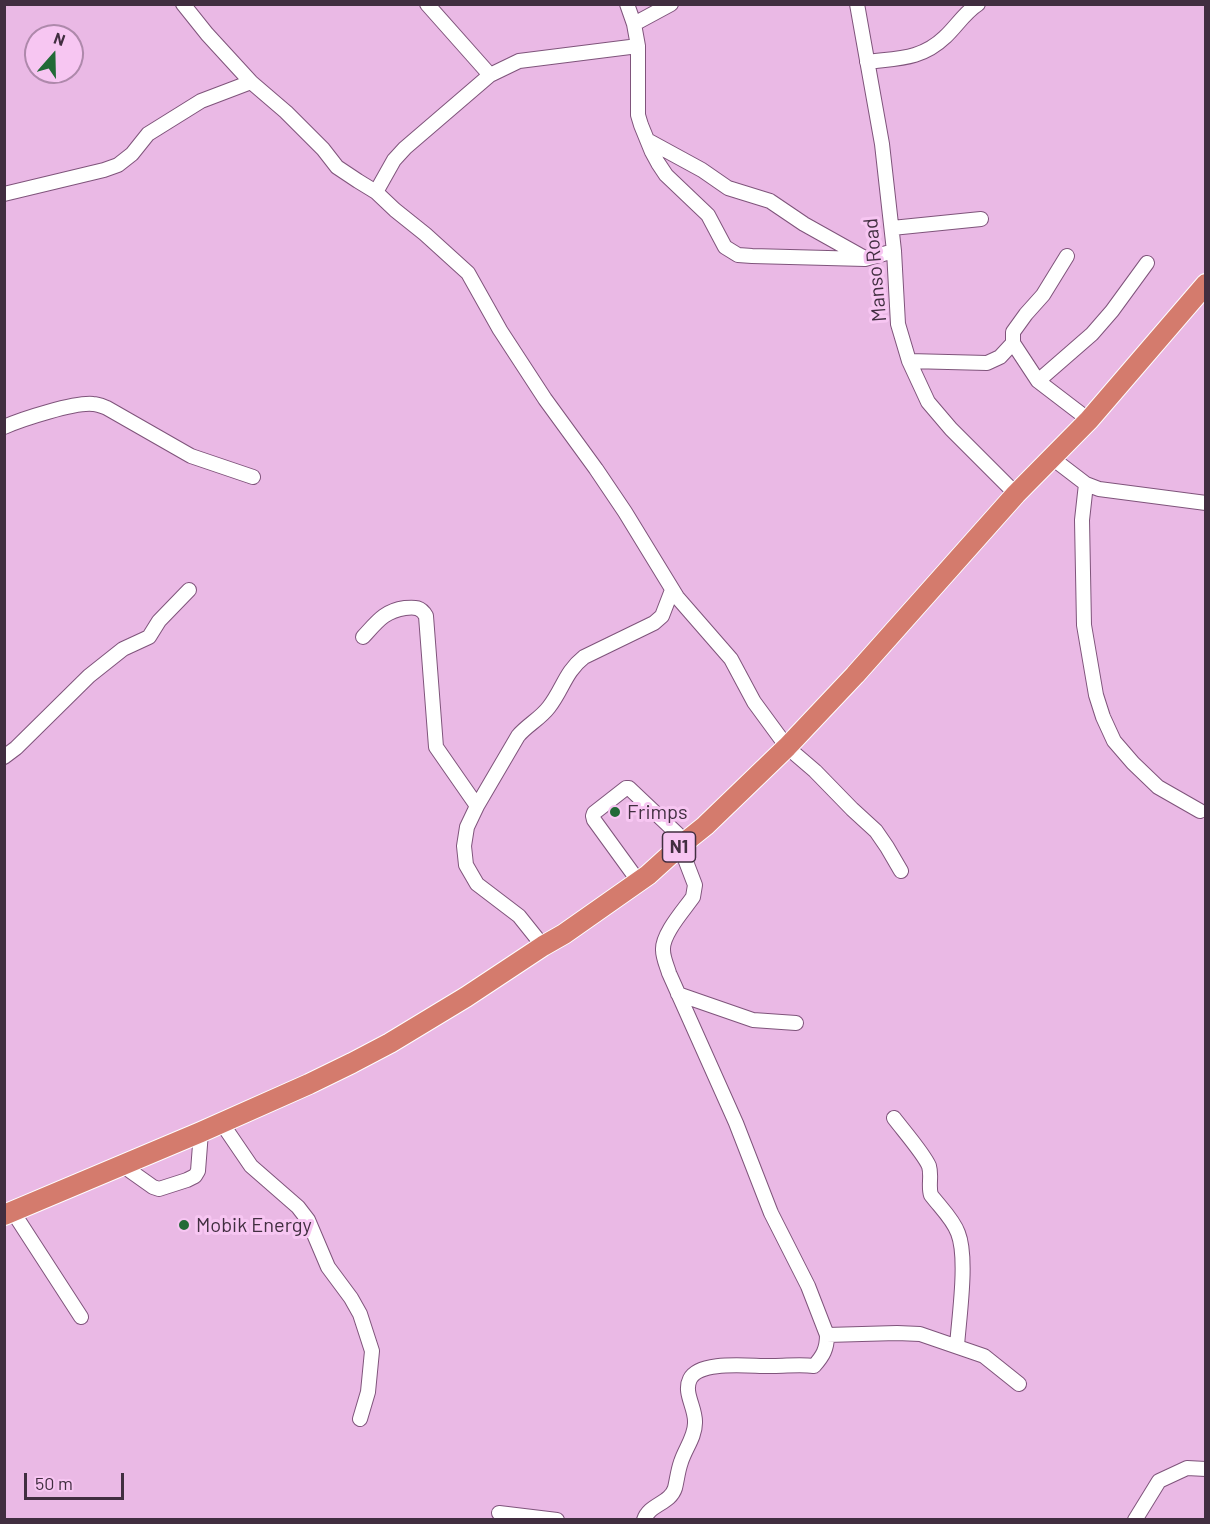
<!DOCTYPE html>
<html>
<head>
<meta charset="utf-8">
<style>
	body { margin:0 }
	#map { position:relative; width:1210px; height:1524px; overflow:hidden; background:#eab9e5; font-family:Barlow,sans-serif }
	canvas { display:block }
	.frame { position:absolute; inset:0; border:6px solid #412e40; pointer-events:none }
	.north { position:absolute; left:24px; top:24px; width:60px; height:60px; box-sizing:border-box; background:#f7c6f2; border:2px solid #ae89ab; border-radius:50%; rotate:20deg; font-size:16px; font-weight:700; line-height:24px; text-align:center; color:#412e40 }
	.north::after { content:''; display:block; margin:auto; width:21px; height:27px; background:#226a37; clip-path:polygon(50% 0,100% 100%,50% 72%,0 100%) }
	.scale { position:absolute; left:24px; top:1473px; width:100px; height:27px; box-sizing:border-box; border:3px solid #412e40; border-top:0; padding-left:8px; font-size:18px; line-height:21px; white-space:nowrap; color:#412e40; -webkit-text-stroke:4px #f7c6f2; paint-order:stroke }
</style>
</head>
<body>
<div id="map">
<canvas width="1210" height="1524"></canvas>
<div class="frame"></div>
<div class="north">N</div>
<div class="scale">50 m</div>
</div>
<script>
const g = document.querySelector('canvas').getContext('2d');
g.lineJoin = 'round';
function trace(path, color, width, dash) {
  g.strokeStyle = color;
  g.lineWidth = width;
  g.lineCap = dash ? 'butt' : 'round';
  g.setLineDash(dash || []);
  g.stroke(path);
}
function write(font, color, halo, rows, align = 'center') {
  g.font = font + ' Barlow,sans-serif';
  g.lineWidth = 6;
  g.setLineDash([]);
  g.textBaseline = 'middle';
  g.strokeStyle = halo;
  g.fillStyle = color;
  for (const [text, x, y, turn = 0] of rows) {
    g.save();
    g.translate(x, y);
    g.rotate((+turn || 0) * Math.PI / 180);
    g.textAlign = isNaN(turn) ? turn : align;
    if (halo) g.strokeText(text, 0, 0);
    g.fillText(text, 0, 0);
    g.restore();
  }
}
const minor = new Path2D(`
	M 183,4 L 207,34 L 251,82 L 286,112 L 323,149 L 337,167 L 358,181 L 376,192 L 395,210 L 425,234 L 468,273 L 500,330 L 545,399 L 596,469 L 625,512 L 677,597 L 731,659 L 754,702 L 787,747 L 815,771 L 852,809 L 876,831 L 887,847 L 901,871
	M 427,4 L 490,75
	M 627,4 L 634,24 L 638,46 L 638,115 L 641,125 L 652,152 L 658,163 L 666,175 L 708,215 L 725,247 L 738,255 L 752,256 L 865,259 L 894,251
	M 857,4 L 882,144 L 894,251 L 898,324 L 909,361 L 928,402 L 951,429 L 1016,494
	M 634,24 L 671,4
	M 867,62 C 897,58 921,60 945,37 C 956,27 965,12 978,4
	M 647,140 L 702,170 L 728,188 L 770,201 L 804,224 L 863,257
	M 376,192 L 394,160 L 405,148 L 490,75 L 519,61 L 638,46
	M 4,194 L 104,170 L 118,165 L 132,154 L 148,134 L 201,101 L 251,82
	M 892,228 L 981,219
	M 1067,256 L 1043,295 L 1026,314 L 1013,332 L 1013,343 L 1038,381 L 1089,420
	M 909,361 L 987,363 L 1000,357 L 1013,343
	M 1038,381 L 1092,334 L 1112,311 L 1147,263
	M 4,427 C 22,419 75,402 93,404 C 98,404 102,406 107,408 L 191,456 L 253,477
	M 1052,458 L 1086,484 L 1099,489 L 1206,503
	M 1086,484 L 1082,520 L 1084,625 L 1096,695 L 1103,717 L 1114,741 L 1133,763 L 1158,787 L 1200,811
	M 363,637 C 377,622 384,611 405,608 C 415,607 421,607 426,616 L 436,747 L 477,806
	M 4,757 L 16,748 L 89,676 L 123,649 L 149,637 L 159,621 L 189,590
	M 639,882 L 594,820 L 593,816 L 594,813 L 626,788 L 629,788 L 686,842
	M 543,946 L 519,916 L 477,884 L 466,865 L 464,846 L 467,827 L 477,806 L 518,736 C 527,725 540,719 549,707 C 563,689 565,672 584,657 L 654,623 L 662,616 L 672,590
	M 678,994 L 753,1020 L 796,1023
	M 894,1118 C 903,1130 924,1154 929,1166 C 932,1176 928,1186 931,1195 C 940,1207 953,1219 958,1233 C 968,1258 959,1317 957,1346
	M 221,1122 L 251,1166 L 298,1207 L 308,1220 L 328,1267 L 351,1298 L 360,1314 L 372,1351 L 368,1392 L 360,1419
	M 122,1165 L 153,1187 L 159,1189 L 187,1180 L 195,1176 L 198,1171 L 201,1132
	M 13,1212 L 81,1317
	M 827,1335 L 897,1333 L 920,1334 L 984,1356 L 1019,1384
	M 499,1513 L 557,1520
	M 644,1520 C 649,1504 670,1504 675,1488 C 677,1480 678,1470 681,1462 C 685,1449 695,1437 695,1423 C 696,1408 683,1393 690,1379 C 700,1359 754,1367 773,1366 C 787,1366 800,1364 814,1366 C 823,1356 827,1349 827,1335 L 808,1286 L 771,1213 L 736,1123 L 669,973 C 667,966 663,958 663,950 C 662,934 684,910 693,897 L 695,885 L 680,846
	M 1135,1520 L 1159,1481 L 1187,1468 L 1206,1469`);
const highway = new Path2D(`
	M 4,1215 L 201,1132 L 309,1084 L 352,1063 L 390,1043 L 466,997 L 543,946 L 564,934 L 648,875 L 680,846 L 705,826 L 787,747 L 855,675 L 1016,494 L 1089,420 L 1206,284`);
const markers = [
	[615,812,6,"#226a37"],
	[184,1225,6,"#226a37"]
];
const shields = [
	[679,847,33]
];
const shieldNames = [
	["N1",679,847]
];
const streetNames = [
	["Manso Road",875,270,-95]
];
const poiNames = [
	["Frimps",627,812],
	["Mobik Energy",196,1225]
];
trace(minor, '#7f547b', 16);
trace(highway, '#fff', 22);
trace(minor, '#fff', 14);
trace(highway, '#d47b6d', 20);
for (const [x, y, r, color] of markers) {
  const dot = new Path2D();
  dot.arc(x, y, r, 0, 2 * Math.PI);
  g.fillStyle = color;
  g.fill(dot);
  trace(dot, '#f7c6f2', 2);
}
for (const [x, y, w] of shields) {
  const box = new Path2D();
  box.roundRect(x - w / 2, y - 15, w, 30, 4.5);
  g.fillStyle = '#f7c6f2';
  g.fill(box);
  trace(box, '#412e40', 1.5);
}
write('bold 18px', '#412e40', null, shieldNames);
write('20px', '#412e40', '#f7c6f2', streetNames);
write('20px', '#412e40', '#f7c6f2', poiNames, 'left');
</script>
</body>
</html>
